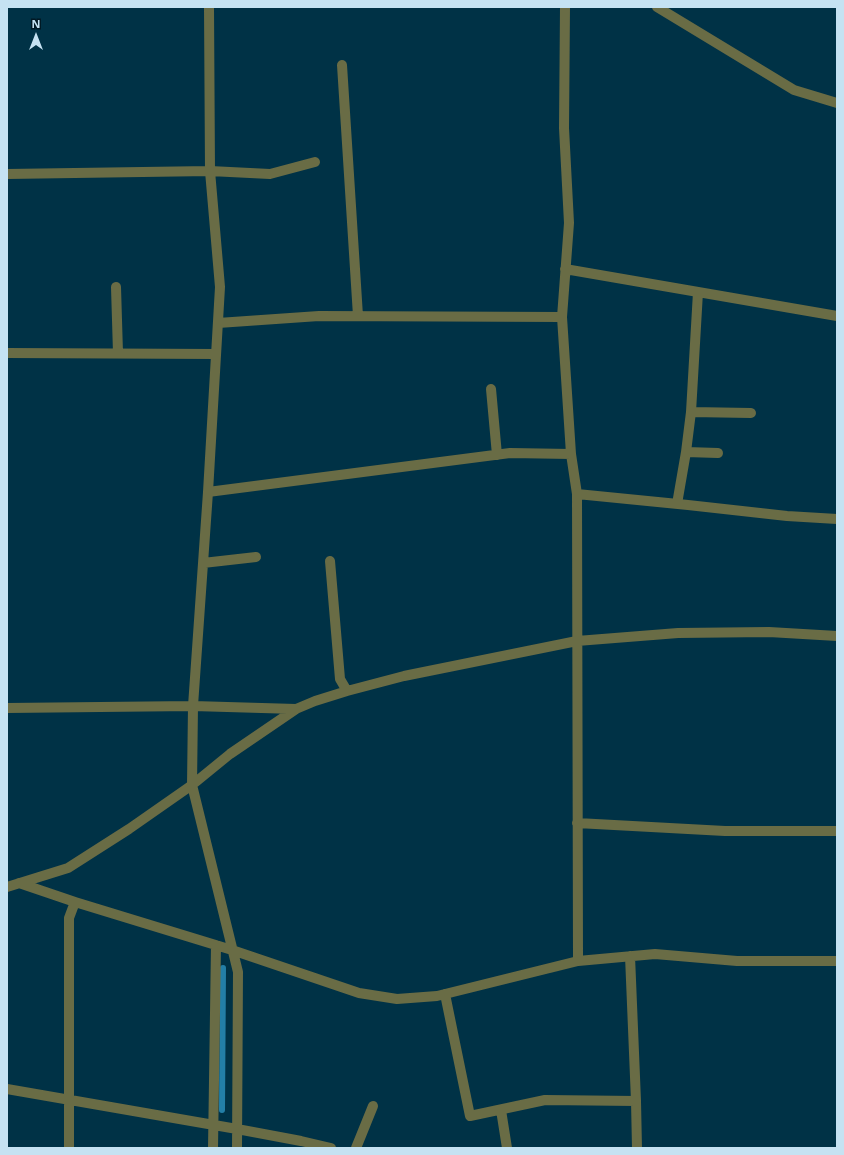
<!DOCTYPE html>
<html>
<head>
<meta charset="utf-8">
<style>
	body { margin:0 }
	#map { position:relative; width:844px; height:1155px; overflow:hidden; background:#003246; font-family:"Noto Sans",sans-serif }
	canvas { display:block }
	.frame { position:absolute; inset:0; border:8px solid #c5e2f2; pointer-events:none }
	.north { position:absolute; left:16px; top:16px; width:40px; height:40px; -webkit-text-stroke:3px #011823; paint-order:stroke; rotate:0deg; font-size:11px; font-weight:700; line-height:16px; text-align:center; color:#c5e2f2 }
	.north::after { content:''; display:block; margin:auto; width:14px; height:18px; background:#c5e2f2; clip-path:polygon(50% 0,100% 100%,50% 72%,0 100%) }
</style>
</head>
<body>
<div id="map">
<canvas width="844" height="1155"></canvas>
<div class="frame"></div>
<div class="north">N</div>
</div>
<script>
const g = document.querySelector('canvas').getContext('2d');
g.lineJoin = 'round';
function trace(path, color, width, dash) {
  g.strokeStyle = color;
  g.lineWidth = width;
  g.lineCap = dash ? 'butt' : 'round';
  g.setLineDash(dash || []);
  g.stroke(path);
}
const stream = new Path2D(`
	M 222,1110 L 223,968`);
const minor = new Path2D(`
	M 209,7 L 210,171 L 220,287 L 208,492 L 193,706 L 192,785 L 238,972 L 237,1148
	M 565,7 L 564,128 L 569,223 L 562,317 L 571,454 L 577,494 L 578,961
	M 657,7 L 794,90 L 837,103
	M 342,65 L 358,316
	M 7,174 L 210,171 L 270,174 L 315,162
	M 565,269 L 837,316
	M 116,287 L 118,353
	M 218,323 L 319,316 L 562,317
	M 7,353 L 216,354
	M 491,389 L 497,455
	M 691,412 L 751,413
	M 686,452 L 718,453
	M 208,492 L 510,453 L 571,454
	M 577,494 L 688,505 L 787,516 L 837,519
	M 677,504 L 686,452 L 691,412 L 698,292
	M 330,561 L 340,679 L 347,691
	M 203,563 L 256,557
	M 7,708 L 193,706 L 296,709
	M 577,823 L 725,831 L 837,831
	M 19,883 L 75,902 L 69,918 L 69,1148
	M 7,887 L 68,868 L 129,829 L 192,785 L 230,754 L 296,709 L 315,701 L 347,691 L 404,676 L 577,641 L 678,633 L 769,632 L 837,636
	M 75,902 L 232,950 L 359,993 L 397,999 L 437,996 L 578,961 L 655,954 L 737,961 L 837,961
	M 630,956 L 636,1101 L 637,1148
	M 445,994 L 470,1116 L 545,1100 L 636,1101
	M 7,1089 L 237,1129 L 301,1141 L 331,1148
	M 501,1110 L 507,1148
	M 213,1148 L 216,945
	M 356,1148 L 373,1106`);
trace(stream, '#237fa7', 6);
trace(minor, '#696c45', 10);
</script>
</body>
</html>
